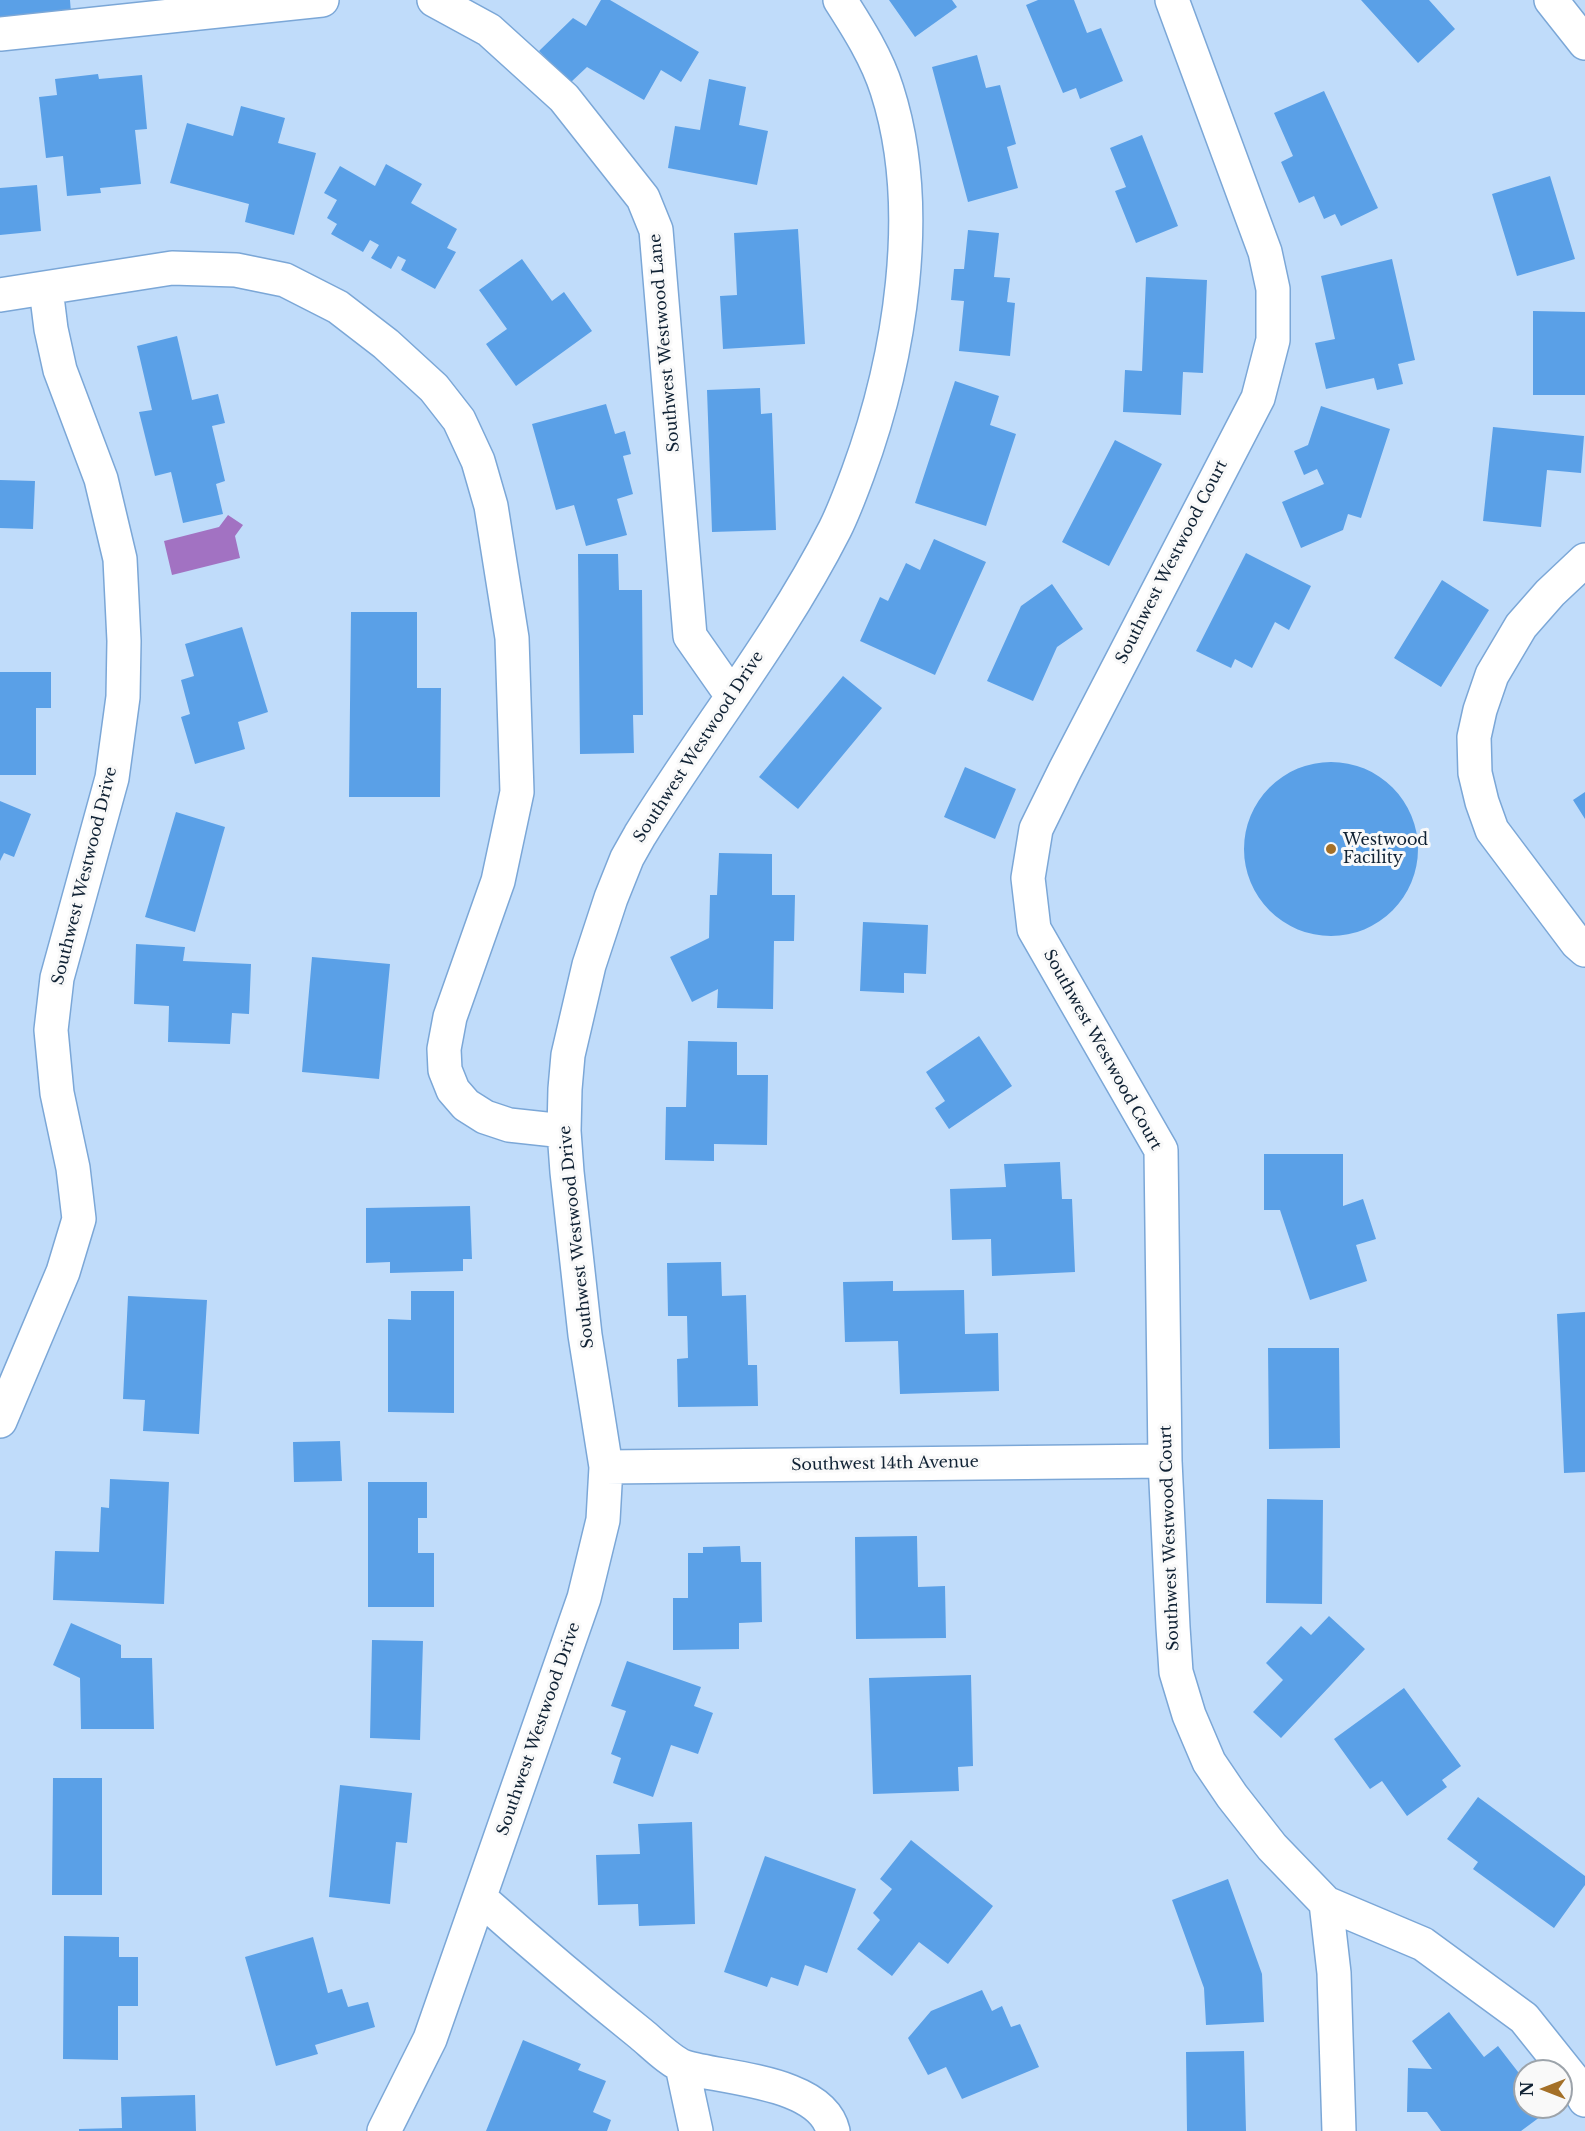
<!DOCTYPE html>
<html>
<head>
<meta charset="utf-8">
<style>
	body { margin:0 }
	#map { position:relative; width:1585px; height:2131px; overflow:hidden; background:#c0dcfa; font-family:"Libre Baskerville",serif }
	canvas { display:block }
	.north { position:absolute; left:1513px; top:2059px; width:60px; height:60px; box-sizing:border-box; background:#f9f9f9; border:2px solid #9ca3aa; border-radius:50%; rotate:270deg; font-size:16px; font-weight:700; line-height:24px; text-align:center; color:#102234 }
	.north::after { content:''; display:block; margin:auto; width:21px; height:27px; background:#a47028; clip-path:polygon(50% 0,100% 100%,50% 72%,0 100%) }
</style>
</head>
<body>
<div id="map">
<canvas width="1585" height="2131"></canvas>
<div class="north">N</div>
</div>
<script>
const g = document.querySelector('canvas').getContext('2d');
g.lineJoin = 'round';
function fill(path, color) {
  g.fillStyle = color;
  g.fill(path, 'evenodd');
}
function trace(path, color, width, dash) {
  g.strokeStyle = color;
  g.lineWidth = width;
  g.lineCap = dash ? 'butt' : 'round';
  g.setLineDash(dash || []);
  g.stroke(path);
}
function write(font, color, halo, rows, align = 'center') {
  g.font = font + ' "Libre Baskerville",serif';
  g.lineWidth = 6;
  g.setLineDash([]);
  g.textBaseline = 'middle';
  g.strokeStyle = halo;
  g.fillStyle = color;
  for (const [text, x, y, turn = 0] of rows) {
    g.save();
    g.translate(x, y);
    g.rotate((+turn || 0) * Math.PI / 180);
    g.textAlign = isNaN(turn) ? turn : align;
    if (halo) g.strokeText(text, 0, 0);
    g.fillText(text, 0, 0);
    g.restore();
  }
}
const water = new Path2D(`
	M 228,515 L 243,525 L 235,536 L 240,558 L 172,575 L 164,541 L 219,527 Z`);
const building = new Path2D(`
	M 0,0 L 70,0 L 71,13 L 0,20 Z
	M 601,0 L 610,0 L 699,52 L 681,82 L 661,70 L 644,100 L 587,67 L 570,83 L 539,51 L 573,18 L 586,26 Z
	M 889,0 L 952,0 L 957,7 L 915,37 Z
	M 1038,0 L 1074,0 L 1087,33 L 1101,28 L 1123,81 L 1080,99 L 1076,88 L 1063,93 L 1026,5 Z
	M 1361,0 L 1429,0 L 1455,29 L 1418,63 Z
	M 977,55 L 986,88 L 1000,85 L 1016,144 L 1007,147 L 1018,188 L 968,202 L 932,67 Z
	M 98,74 L 99,79 L 142,75 L 147,129 L 135,130 L 141,184 L 100,188 L 101,193 L 67,196 L 63,156 L 46,158 L 39,97 L 57,95 L 55,79 Z
	M 709,79 L 746,87 L 739,125 L 768,131 L 757,185 L 668,168 L 675,126 L 700,130 Z
	M 1324,91 L 1378,208 L 1341,226 L 1335,214 L 1324,219 L 1314,196 L 1299,203 L 1281,162 L 1293,156 L 1274,113 Z
	M 241,106 L 285,118 L 278,143 L 316,153 L 294,235 L 245,222 L 249,204 L 170,183 L 187,123 L 233,136 Z
	M 1142,135 L 1178,226 L 1136,243 L 1115,191 L 1126,187 L 1110,148 Z
	M 386,164 L 422,184 L 411,203 L 457,229 L 447,248 L 456,252 L 435,289 L 401,270 L 406,260 L 398,256 L 391,269 L 371,258 L 379,245 L 370,240 L 363,252 L 331,234 L 337,224 L 327,218 L 337,200 L 324,193 L 340,166 L 375,186 Z
	M 1550,176 L 1575,259 L 1517,276 L 1492,194 Z
	M 37,185 L 41,231 L 0,235 L 0,188 Z
	M 798,229 L 805,344 L 723,349 L 720,296 L 737,295 L 734,233 Z
	M 968,230 L 999,233 L 994,277 L 1010,278 L 1007,302 L 1015,303 L 1010,356 L 959,351 L 964,301 L 951,300 L 954,269 L 964,269 Z
	M 522,259 L 552,301 L 564,292 L 592,331 L 516,386 L 486,344 L 507,329 L 479,290 Z
	M 1392,259 L 1415,360 L 1398,364 L 1403,384 L 1377,390 L 1374,378 L 1326,389 L 1315,343 L 1335,339 L 1321,276 Z
	M 1146,277 L 1207,280 L 1203,373 L 1183,372 L 1181,415 L 1123,412 L 1125,370 L 1142,371 Z
	M 1533,311 L 1585,312 L 1585,395 L 1533,395 Z
	M 177,336 L 192,400 L 218,394 L 225,423 L 212,426 L 225,481 L 216,484 L 223,514 L 183,523 L 171,472 L 155,476 L 139,412 L 152,410 L 137,346 Z
	M 955,381 L 999,396 L 990,425 L 1016,434 L 986,526 L 915,503 Z
	M 760,388 L 761,414 L 772,413 L 776,530 L 712,532 L 707,390 Z
	M 606,404 L 615,434 L 625,431 L 631,454 L 623,456 L 633,494 L 617,499 L 627,535 L 586,546 L 574,505 L 556,510 L 532,424 Z
	M 1321,406 L 1390,429 L 1361,518 L 1348,514 L 1343,530 L 1301,548 L 1282,502 L 1324,484 L 1317,469 L 1304,475 L 1294,451 L 1308,445 Z
	M 1493,427 L 1584,436 L 1581,473 L 1547,470 L 1541,527 L 1483,521 Z
	M 1115,440 L 1162,464 L 1109,566 L 1062,542 Z
	M 0,480 L 35,481 L 33,529 L 0,528 Z
	M 934,539 L 986,562 L 935,675 L 860,641 L 880,597 L 888,601 L 906,563 L 920,570 Z
	M 1246,553 L 1311,586 L 1289,630 L 1275,622 L 1252,668 L 1235,659 L 1231,668 L 1196,651 Z
	M 578,554 L 618,554 L 619,590 L 642,590 L 643,715 L 633,715 L 634,753 L 580,754 Z
	M 1442,580 L 1489,610 L 1441,687 L 1394,658 Z
	M 1052,584 L 1083,629 L 1057,647 L 1033,701 L 987,681 L 1021,606 Z
	M 351,612 L 417,612 L 417,688 L 441,688 L 440,797 L 349,797 Z
	M 242,627 L 268,712 L 238,722 L 245,749 L 195,764 L 181,717 L 190,714 L 181,680 L 194,676 L 185,644 Z
	M 0,672 L 51,672 L 51,708 L 36,708 L 36,775 L 0,775 Z
	M 843,676 L 882,708 L 798,809 L 759,777 Z
	M1244 849a87 87 0 1 1 174 0a87 87 0 1 1-174 0Z
	M 965,767 L 1016,789 L 995,839 L 944,817 Z
	M 1585,792 L 1585,819 L 1573,800 Z
	M 0,801 L 31,814 L 14,857 L 4,853 L 0,861 Z
	M 176,812 L 225,827 L 195,932 L 145,917 Z
	M 719,853 L 772,854 L 772,895 L 795,895 L 794,941 L 774,941 L 773,1009 L 717,1008 L 718,989 L 692,1002 L 670,957 L 709,938 L 710,895 L 717,895 Z
	M 863,922 L 928,925 L 926,974 L 904,973 L 904,993 L 860,991 Z
	M 136,944 L 185,947 L 183,961 L 251,964 L 249,1014 L 232,1013 L 230,1044 L 168,1042 L 169,1006 L 134,1004 Z
	M 312,957 L 390,964 L 379,1079 L 302,1072 Z
	M 979,1036 L 1012,1086 L 949,1129 L 935,1108 L 945,1101 L 926,1072 Z
	M 688,1041 L 737,1042 L 737,1075 L 768,1075 L 767,1145 L 714,1144 L 714,1161 L 665,1160 L 666,1107 L 686,1107 Z
	M 1264,1154 L 1343,1154 L 1343,1206 L 1363,1199 L 1376,1239 L 1356,1245 L 1367,1281 L 1310,1300 L 1280,1210 L 1264,1210 Z
	M 1060,1162 L 1062,1199 L 1072,1199 L 1075,1272 L 992,1276 L 991,1239 L 952,1240 L 950,1189 L 1006,1187 L 1004,1164 Z
	M 470,1206 L 472,1259 L 463,1259 L 463,1271 L 390,1273 L 390,1262 L 366,1263 L 366,1208 Z
	M 721,1262 L 722,1296 L 746,1295 L 748,1365 L 757,1365 L 758,1406 L 678,1407 L 677,1359 L 688,1358 L 687,1316 L 668,1316 L 667,1263 Z
	M 893,1281 L 893,1291 L 964,1290 L 965,1334 L 998,1333 L 999,1391 L 900,1394 L 898,1341 L 845,1342 L 843,1282 Z
	M 411,1291 L 454,1291 L 454,1413 L 388,1412 L 388,1319 L 411,1320 Z
	M 128,1296 L 207,1300 L 199,1434 L 143,1431 L 145,1400 L 123,1399 Z
	M 1585,1312 L 1585,1472 L 1564,1473 L 1557,1314 Z
	M 1268,1348 L 1339,1348 L 1340,1448 L 1269,1449 Z
	M 340,1441 L 342,1481 L 294,1482 L 293,1442 Z
	M 110,1479 L 169,1482 L 164,1604 L 53,1600 L 55,1551 L 99,1552 L 101,1507 L 109,1508 Z
	M 368,1482 L 427,1482 L 427,1518 L 418,1518 L 418,1553 L 434,1553 L 434,1607 L 368,1607 Z
	M 1267,1499 L 1323,1500 L 1322,1604 L 1266,1603 Z
	M 917,1536 L 918,1587 L 945,1586 L 946,1638 L 856,1639 L 855,1537 Z
	M 740,1546 L 741,1562 L 761,1562 L 762,1622 L 739,1623 L 739,1649 L 673,1650 L 673,1598 L 688,1598 L 688,1553 L 703,1553 L 703,1547 Z
	M 1329,1616 L 1365,1649 L 1281,1738 L 1253,1712 L 1283,1680 L 1266,1663 L 1301,1626 L 1311,1635 Z
	M 71,1623 L 121,1645 L 121,1658 L 152,1658 L 154,1729 L 81,1729 L 80,1678 L 53,1665 Z
	M 372,1640 L 423,1641 L 420,1740 L 370,1738 Z
	M 627,1661 L 701,1687 L 694,1706 L 713,1713 L 698,1754 L 671,1745 L 653,1797 L 613,1783 L 621,1758 L 611,1754 L 626,1711 L 611,1706 Z
	M 971,1675 L 973,1766 L 958,1767 L 959,1791 L 873,1794 L 869,1678 Z
	M 1404,1688 L 1461,1766 L 1442,1780 L 1447,1787 L 1407,1816 L 1382,1781 L 1370,1789 L 1334,1739 Z
	M 53,1778 L 102,1778 L 102,1895 L 52,1895 Z
	M 340,1785 L 412,1793 L 407,1843 L 396,1842 L 390,1904 L 329,1897 Z
	M 1478,1797 L 1585,1876 L 1585,1885 L 1554,1928 L 1473,1869 L 1478,1862 L 1447,1839 Z
	M 692,1822 L 695,1924 L 639,1926 L 638,1904 L 598,1905 L 596,1855 L 640,1854 L 638,1824 Z
	M 911,1840 L 993,1906 L 948,1964 L 919,1942 L 892,1976 L 857,1949 L 880,1920 L 873,1913 L 892,1889 L 880,1879 Z
	M 765,1856 L 856,1889 L 827,1973 L 805,1965 L 798,1986 L 771,1977 L 767,1987 L 724,1972 Z
	M 1228,1879 L 1262,1974 L 1264,2022 L 1206,2025 L 1204,1988 L 1172,1900 Z
	M 64,1936 L 119,1937 L 119,1957 L 138,1957 L 138,2006 L 118,2006 L 118,2060 L 63,2059 Z
	M 313,1937 L 328,1993 L 342,1989 L 348,2007 L 368,2002 L 375,2027 L 315,2045 L 318,2054 L 276,2066 L 245,1957 Z
	M 982,1990 L 992,2011 L 1002,2006 L 1011,2027 L 1020,2024 L 1039,2067 L 962,2099 L 946,2067 L 928,2075 L 908,2038 L 931,2011 Z
	M 1449,2012 L 1484,2057 L 1498,2046 L 1525,2081 L 1525,2107 L 1545,2107 L 1548,2111 L 1521,2131 L 1441,2131 L 1427,2112 L 1407,2112 L 1408,2068 L 1432,2069 L 1412,2041 Z
	M 523,2040 L 581,2064 L 578,2070 L 606,2081 L 593,2112 L 611,2120 L 607,2131 L 486,2131 Z
	M 1244,2051 L 1246,2131 L 1187,2131 L 1186,2052 Z
	M 195,2095 L 196,2131 L 79,2131 L 79,2129 L 122,2128 L 121,2097 Z`);
const street = new Path2D(`
	M 434,0 L 489,30 L 564,98 L 643,198 L 656,230 L 690,636 L 732,696
	M 1172,0 L 1265,252 L 1273,289 L 1273,340 L 1258,398 L 1065,770 L 1036,829 L 1028,878 L 1034,929 L 1161,1150 L 1165,1461 L 1173,1627 L 1176,1672 L 1189,1715 L 1209,1762 L 1232,1796 L 1272,1847 L 1326,1903 L 1423,1944 L 1524,2018 L 1572,2078 L 1585,2100
	M 1551,0 L 1585,43
	M 0,34 L 322,0
	M 0,295 L 172,268 L 236,270 L 285,280 L 338,307 L 386,344 L 434,388 L 459,420 L 478,461 L 491,506 L 512,638 L 517,792 L 498,881 L 450,1017 L 444,1049 L 445,1070 L 453,1090 L 466,1105 L 485,1117 L 509,1125 L 564,1131
	M 1585,560 L 1550,593 L 1521,626 L 1492,675 L 1480,710 L 1474,737 L 1475,773 L 1482,802 L 1492,830 L 1577,943 L 1585,950
	M 0,1421 L 63,1272 L 79,1219 L 73,1168 L 57,1093 L 51,1030 L 57,978 L 112,778 L 123,697 L 124,641 L 120,559 L 101,479 L 60,370 L 51,329 L 46,289
	M 606,1467 L 1165,1461
	M 480,1898 C 533,1945 586,1990 641,2034 C 652,2043 672,2063 685,2067 C 724,2079 821,2081 833,2131
	M 1326,1903 L 1334,1973 L 1339,2131
	M 682,2066 L 696,2131
	M 384,2131 L 430,2039 L 584,1598 L 603,1520 L 606,1467 L 585,1335 L 567,1172 L 564,1131 L 565,1089 L 568,1055 L 589,965 L 611,898 L 627,858 L 640,835 C 703,733 780,637 835,529 C 844,511 851,492 858,473 C 900,359 925,208 887,90 C 877,58 858,28 840,0`);
const markers = [
	[1331,849,6,"#a47028"]
];
const streetNames = [
	["Southwest Westwood Lane",665,343,-95],
	["Southwest Westwood Court",1172,562,-63],
	["Southwest Westwood Drive",699,747,-57],
	["Southwest Westwood Drive",85,876,-76],
	["Southwest Westwood Court",1102,1050,61],
	["Southwest Westwood Drive",577,1237,-96],
	["Southwest 14th Avenue",885,1464,-1],
	["Southwest Westwood Court",1170,1538,-92],
	["Southwest Westwood Drive",539,1729,-71]
];
const poiNames = [
	["Westwood",1343,840],
	["Facility",1343,858]
];
fill(water, '#a272c2');
fill(building, '#5aa0e7');
trace(street, '#7ba7d7', 36);
trace(street, '#fff', 33);
for (const [x, y, r, color] of markers) {
  const dot = new Path2D();
  dot.arc(x, y, r, 0, 2 * Math.PI);
  g.fillStyle = color;
  g.fill(dot);
  trace(dot, '#f9f9f9', 2);
}
write('16px', '#102234', '#f9f9f9', streetNames);
write('16px', '#102234', '#f9f9f9', poiNames, 'left');
</script>
</body>
</html>
